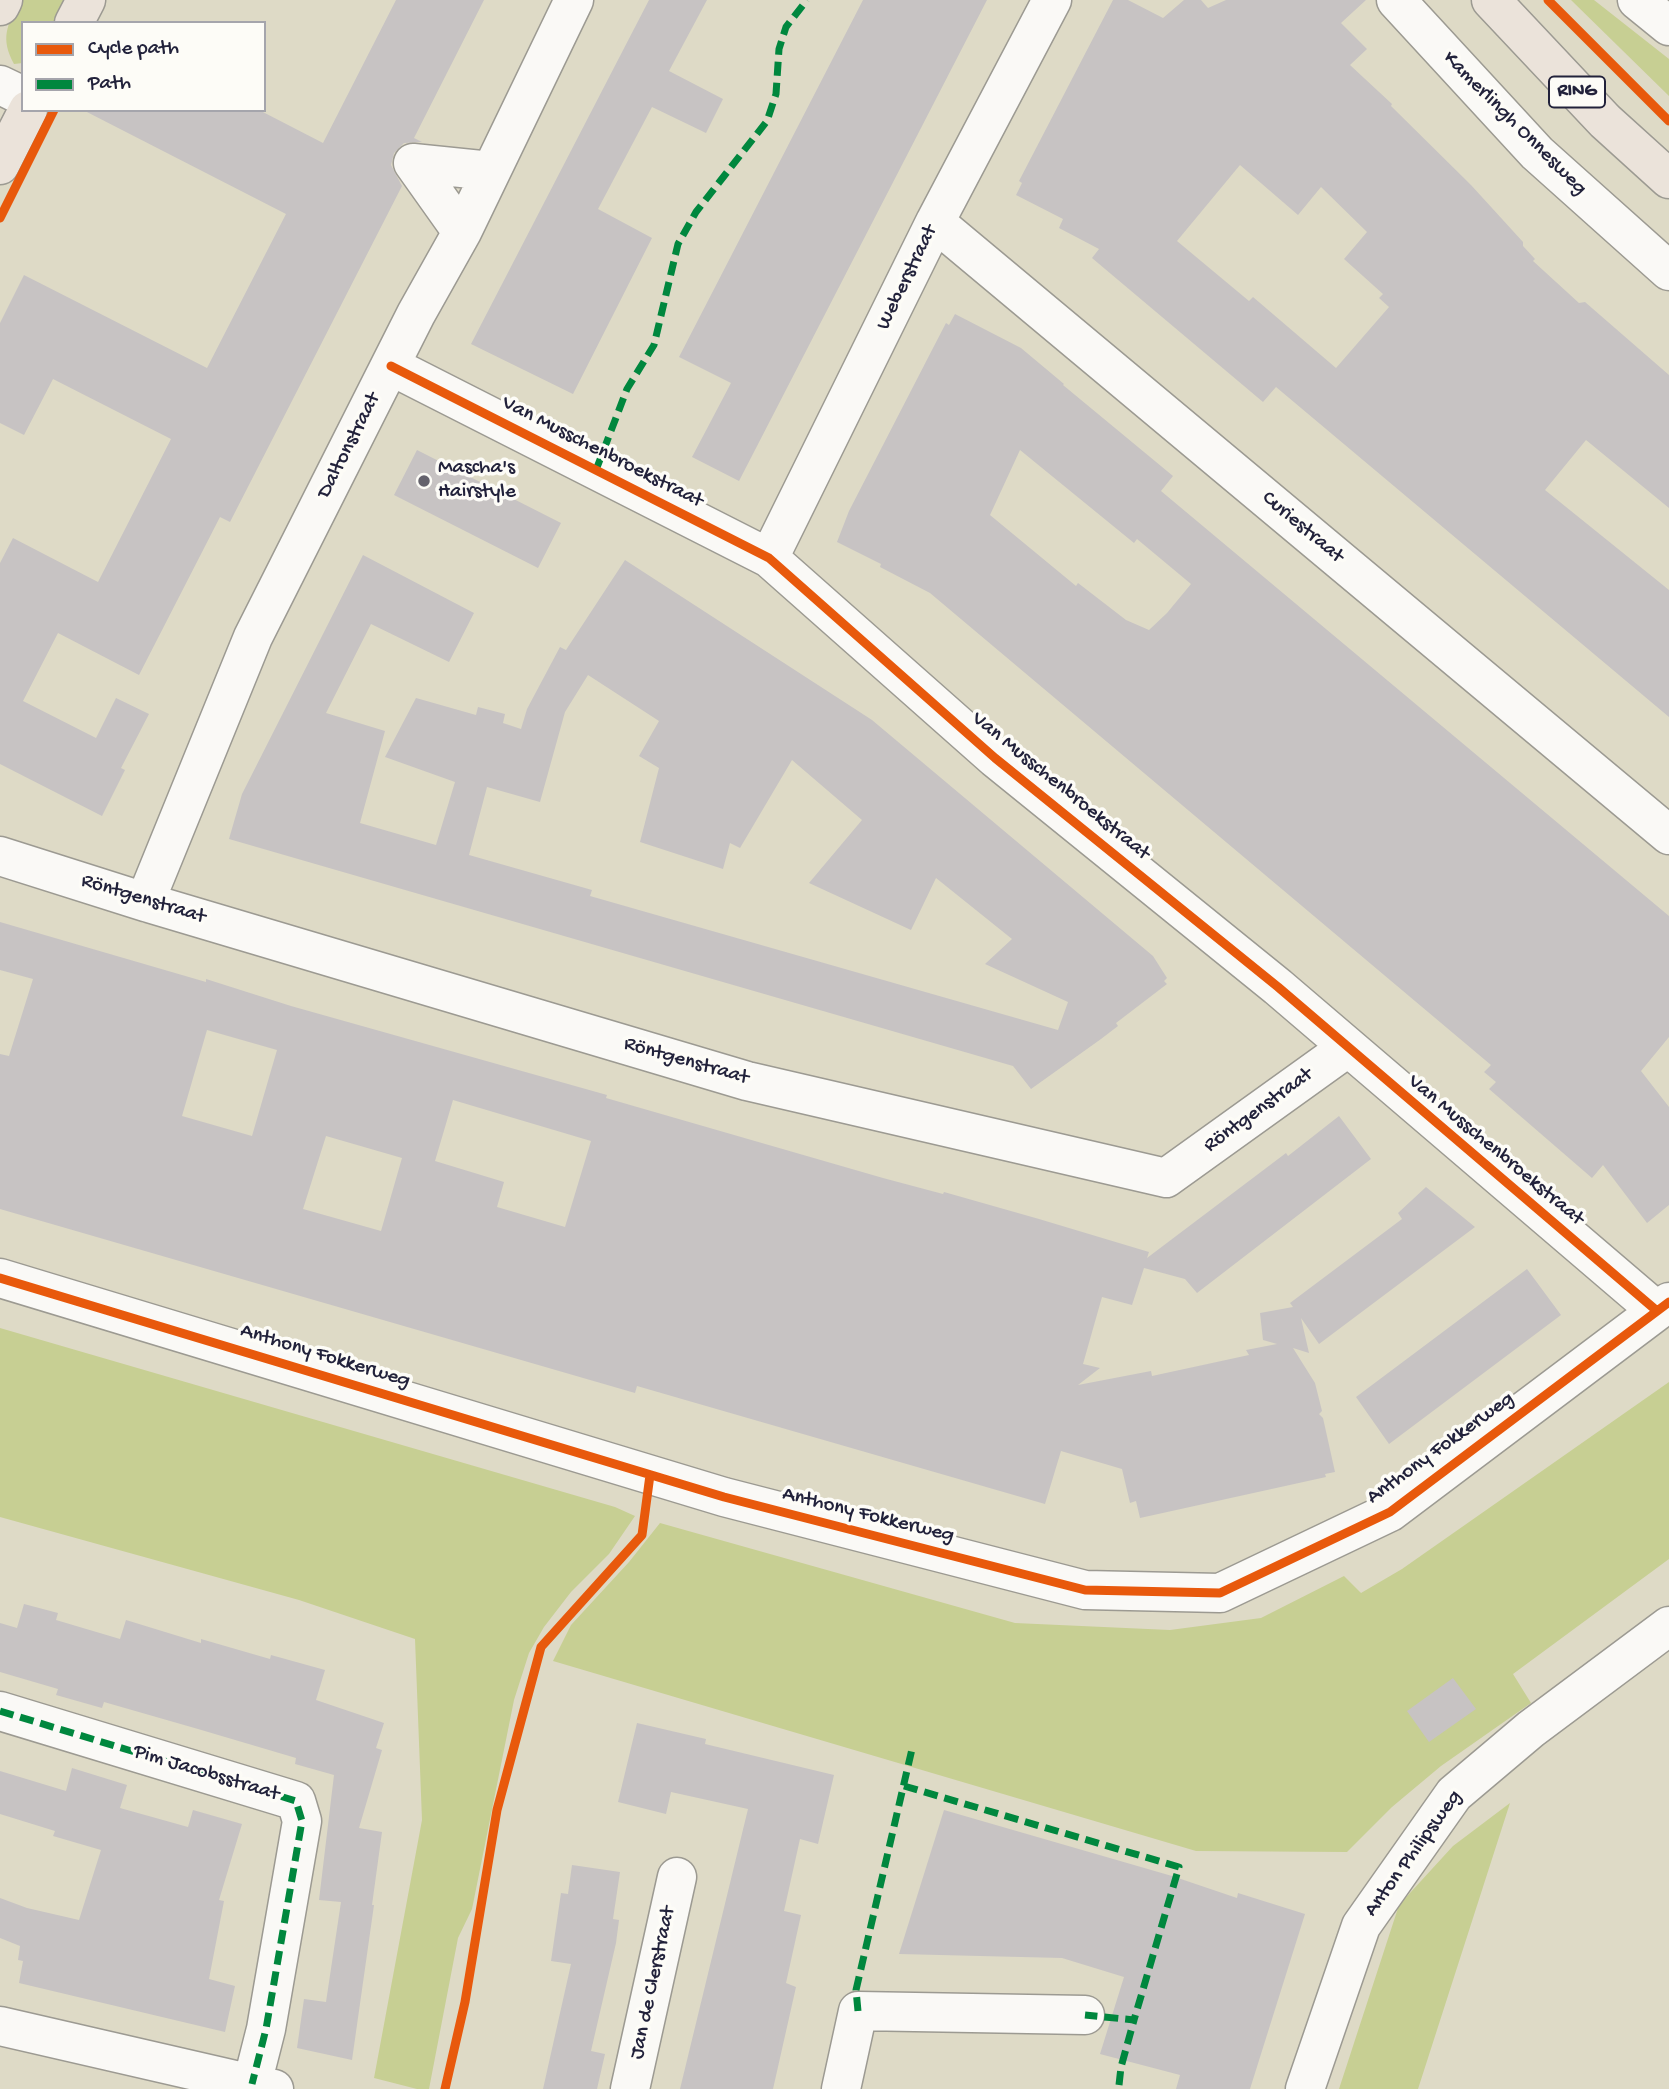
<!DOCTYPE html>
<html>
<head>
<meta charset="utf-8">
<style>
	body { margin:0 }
	#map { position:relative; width:1669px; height:2089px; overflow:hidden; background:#dedac6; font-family:"Gochi Hand",sans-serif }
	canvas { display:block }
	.legend { position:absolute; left:21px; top:21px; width:245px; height:91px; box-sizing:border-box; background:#fdfcf7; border:2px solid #a5a5ac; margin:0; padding:9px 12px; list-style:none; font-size:21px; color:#22223b }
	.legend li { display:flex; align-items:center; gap:14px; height:35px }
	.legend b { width:35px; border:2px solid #a5a5ac }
</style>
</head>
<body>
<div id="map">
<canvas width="1669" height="2089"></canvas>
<ul class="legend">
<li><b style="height:9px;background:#e8590c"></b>Cycle path</li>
<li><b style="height:9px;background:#00873e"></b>Path</li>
</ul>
</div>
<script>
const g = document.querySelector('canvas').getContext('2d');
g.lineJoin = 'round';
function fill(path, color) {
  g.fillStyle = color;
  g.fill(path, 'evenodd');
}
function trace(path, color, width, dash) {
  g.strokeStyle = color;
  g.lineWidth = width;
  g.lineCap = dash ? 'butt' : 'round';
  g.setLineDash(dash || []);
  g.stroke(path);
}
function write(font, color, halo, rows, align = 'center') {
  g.font = font + ' "Gochi Hand",sans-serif';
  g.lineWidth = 7;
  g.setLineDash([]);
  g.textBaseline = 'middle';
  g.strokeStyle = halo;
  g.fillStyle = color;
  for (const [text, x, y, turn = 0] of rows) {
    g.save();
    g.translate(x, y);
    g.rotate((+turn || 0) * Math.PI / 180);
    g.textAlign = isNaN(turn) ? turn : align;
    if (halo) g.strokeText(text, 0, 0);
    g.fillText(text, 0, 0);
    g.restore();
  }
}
const green = new Path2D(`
	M 20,0 L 69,0 L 58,23 L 23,23 L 23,63 L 14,64 C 0,38 7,26 20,0 Z
	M 1571,0 L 1594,0 L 1669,59 L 1669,96 Z
	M 0,1328 L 615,1507 L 635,1516 L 609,1554 L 571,1592 L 544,1627 L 529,1653 L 514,1700 L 472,1909 L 458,1938 L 429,2089 L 417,2089 L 374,2078 L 422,1820 L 415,1639 L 299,1600 L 0,1517 Z
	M 1669,1382 L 1669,1559 L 1513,1674 L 1531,1703 L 1441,1766 L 1392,1807 L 1347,1852 L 1196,1851 L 553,1661 L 571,1625 L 629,1562 L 660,1523 L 1015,1623 L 1170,1630 L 1261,1618 L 1344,1576 L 1361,1593 L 1402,1569 Z
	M 1510,1803 L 1418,2089 L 1339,2089 L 1399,1905 L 1453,1846 Z`);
const building = new Path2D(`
	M 396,0 L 484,0 L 414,138 L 422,142 L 404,143 L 394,153 L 391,165 L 402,186 L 230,522 L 220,517 L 139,675 L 58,633 L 23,701 L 96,738 L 116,698 L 149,714 L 121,768 L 125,770 L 102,816 L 0,764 L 0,563 L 13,538 L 98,582 L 171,439 L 53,379 L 24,435 L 0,423 L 0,323 L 24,275 L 207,368 L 286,214 L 83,110 L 259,110 L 323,143 Z
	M 649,0 L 707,0 L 669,71 L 723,99 L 706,133 L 652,107 L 598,209 L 652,238 L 573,394 L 471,344 Z
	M 863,0 L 987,0 L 739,481 L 692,457 L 731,383 L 679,357 Z
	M 1113,0 L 1128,0 L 1163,18 L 1184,0 L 1201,0 L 1208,8 L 1226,0 L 1366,0 L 1341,23 L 1367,49 L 1350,65 L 1392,104 L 1391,106 L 1471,185 L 1523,242 L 1523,246 L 1535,259 L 1533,261 L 1579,303 L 1585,302 L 1669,375 L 1669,508 L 1586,440 L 1545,490 L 1669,590 L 1669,717 L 1276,387 L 1263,402 L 1092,258 L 1099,249 L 1059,228 L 1063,219 L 1016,195 L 1022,183 L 1019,181 ZM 1240,165 L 1298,215 L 1321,187 L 1367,232 L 1344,259 L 1383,294 L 1379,298 L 1389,307 L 1336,368 L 1253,297 L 1249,301 L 1177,241 Z
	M 955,314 L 1021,348 L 1064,384 L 1063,385 L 1173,476 L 1161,491 L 1669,916 L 1669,1037 L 1641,1071 L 1669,1107 L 1669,1205 L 1647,1223 L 1603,1165 L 1592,1178 L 1489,1089 L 1496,1082 L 1484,1072 L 1491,1065 L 930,593 L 880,567 L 881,564 L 837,542 L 849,511 L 932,350 L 946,323 L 949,325 ZM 1020,450 L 1134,543 L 1137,539 L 1191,584 L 1167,613 L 1149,630 L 1126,620 L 1078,583 L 1076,586 L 990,515 Z
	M 417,450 L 561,523 L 538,568 L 394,495 Z
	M 363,555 L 474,613 L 449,662 L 371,624 L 326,713 L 385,731 L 360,823 L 436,845 L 455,782 L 385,757 L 416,698 L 476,715 L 478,707 L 505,714 L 503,723 L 521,729 L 527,709 L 560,647 L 566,650 L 625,560 L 872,720 L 1153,956 L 1167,978 L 1164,981 L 1167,984 L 1116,1023 L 1118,1026 L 1101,1039 L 1031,1089 L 1013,1066 L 229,839 L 242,794 ZM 588,675 L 659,721 L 639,756 L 659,768 L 640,842 L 723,869 L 730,843 L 740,848 L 792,760 L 862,820 L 809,883 L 911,930 L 936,878 L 1012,939 L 985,964 L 1068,1002 L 1058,1030 L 590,896 L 592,890 L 469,855 L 487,787 L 540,802 L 565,712 Z
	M 0,922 L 206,982 L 206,979 L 291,1006 L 607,1095 L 606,1098 L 883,1178 L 943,1194 L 944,1192 L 1039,1219 L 1149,1252 L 1147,1258 L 1286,1153 L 1288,1156 L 1339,1116 L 1371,1159 L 1197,1293 L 1185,1279 L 1144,1268 L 1132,1305 L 1102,1297 L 1083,1364 L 1100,1368 L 1078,1385 L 1151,1371 L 1152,1376 L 1249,1355 L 1246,1350 L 1277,1344 L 1263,1340 L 1260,1313 L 1293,1307 L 1290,1303 L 1402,1219 L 1398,1213 L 1426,1187 L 1475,1227 L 1319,1344 L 1301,1318 L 1309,1353 L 1293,1348 L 1315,1383 L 1322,1411 L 1319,1414 L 1323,1418 L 1335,1472 L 1325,1474 L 1326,1477 L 1140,1518 L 1136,1501 L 1130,1503 L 1122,1469 L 1061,1451 L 1045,1504 L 637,1386 L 635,1393 L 0,1209 L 0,1054 L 9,1056 L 33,979 L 0,970 ZM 207,1030 L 277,1050 L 252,1136 L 182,1116 ZM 453,1100 L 591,1141 L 565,1227 L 497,1207 L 504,1182 L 435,1161 ZM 326,1136 L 402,1158 L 381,1231 L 303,1209 Z
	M 1527,1269 L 1561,1315 L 1389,1444 L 1356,1397 Z
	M 24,1604 L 58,1613 L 56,1620 L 120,1639 L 126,1620 L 201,1643 L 201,1639 L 270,1659 L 271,1655 L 325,1670 L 316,1700 L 384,1723 L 376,1748 L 382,1750 L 359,1828 L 382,1832 L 372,1905 L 374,1905 L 352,2060 L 297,2048 L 304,1999 L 326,2002 L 341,1902 L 319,1900 L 334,1775 L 295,1764 L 296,1758 L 198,1729 L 104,1702 L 102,1708 L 56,1695 L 58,1689 L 0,1672 L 0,1623 L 17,1628 Z
	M 1453,1678 L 1476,1709 L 1429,1742 L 1407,1711 Z
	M 637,1723 L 706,1739 L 705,1744 L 834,1775 L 818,1844 L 800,1839 L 784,1911 L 801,1915 L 786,1983 L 796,1987 L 773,2089 L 680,2089 L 748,1809 L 671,1792 L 666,1814 L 618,1802 Z
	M 72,1768 L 127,1785 L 120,1808 L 188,1827 L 193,1810 L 242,1824 L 219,1900 L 224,1901 L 209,1979 L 235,1986 L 225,2032 L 19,1983 L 23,1961 L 18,1960 L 20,1946 L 0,1938 L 0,1898 L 27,1908 L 79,1920 L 101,1850 L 53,1836 L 55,1831 L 0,1814 L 0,1771 L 66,1791 Z
	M 944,1810 L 1172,1876 L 1237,1898 L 1238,1893 L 1305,1914 L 1250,2089 L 1176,2089 L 1180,2075 L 1100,2054 L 1124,1977 L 1062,1958 L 899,1954 Z
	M 572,1865 L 620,1872 L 613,1919 L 619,1920 L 616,1943 L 591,2051 L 605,2054 L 597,2089 L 543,2089 L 571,1964 L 551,1961 L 561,1893 L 568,1894 Z`);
const minor = new Path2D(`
	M 1396,0 L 1537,153 L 1669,271
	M 1637,0 L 1669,26
	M 0,85 L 23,96
	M 935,222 L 1669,835
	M 462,232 L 413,163 L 491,171
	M 391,366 L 769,558 L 995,758 L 1278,987 L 1657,1311
	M 769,558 L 935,222 L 1052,0
	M 0,856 L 145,902 L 747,1081 L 1166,1178 L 1347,1048
	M 145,902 L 253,637 L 416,314 L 462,232 L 574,0
	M 0,1278 L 724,1497 L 1085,1590 L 1220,1593 L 1390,1512 L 1669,1302
	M 0,1711 L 296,1801 L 302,1821 L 266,2029 L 252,2084
	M 0,2026 L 274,2089
	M 630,2089 L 677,1877
	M 841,2089 L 858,2011 L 1085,2015
	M 1305,2089 L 1361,1926 L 1454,1794 L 1531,1729 L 1669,1626`);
const major = new Path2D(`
	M 1491,0 L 1605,121 L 1669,179
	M 0,6 L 3,0
	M 74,23 L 86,0
	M 0,165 L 28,110`);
const quiet = new Path2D(`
	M 596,470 L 627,389 L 654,345 L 678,244 L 696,212 L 767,121 L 776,94 L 779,49 L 786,27 L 807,0
	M 0,1711 L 296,1801 L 302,1821 L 266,2029 L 252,2084
	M 904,1786 L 1179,1867 L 1134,2020 L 1085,2015
	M 858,2011 L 856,1990 L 912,1749
	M 1119,2085 L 1121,2067 L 1134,2020`);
const cycleway = new Path2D(`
	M 1548,0 L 1669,121
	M 0,218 L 54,110
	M 391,366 L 769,558 L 995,758 L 1278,987 L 1657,1311
	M 0,1278 L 724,1497 L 1085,1590 L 1220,1593 L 1390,1512 L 1669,1302
	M 445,2089 L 465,2002 L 497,1810 L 541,1647 L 642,1535 L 650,1475`);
const markers = [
	[424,481,7,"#64626c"]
];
const shields = [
	[1577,92,56]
];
const shieldNames = [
	["RING",1577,92]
];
const streetNames = [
	["Kamerlingh Onnesweg",1514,124,45],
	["Weberstraat",908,278,-64],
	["Daltonstraat",350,446,-63],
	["Van Musschenbroekstraat",602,453,27],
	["Curiestraat",1302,528,40],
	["Van Musschenbroekstraat",1060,787,39],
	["Röntgenstraat",143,900,17],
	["Röntgenstraat",686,1062,16],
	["Röntgenstraat",1259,1111,-36],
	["Van Musschenbroekstraat",1495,1151,40],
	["Anthony Fokkerweg",325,1357,17],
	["Anthony Fokkerweg",1441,1449,-36],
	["Anthony Fokkerweg",868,1516,14],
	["Pim Jacobsstraat",206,1774,17],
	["Anton Philipsweg",1414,1854,-54],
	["Jan de Clerstraat",654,1983,-78]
];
const poiNames = [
	["Mascha's",438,469],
	["Hairstyle",438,493]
];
fill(green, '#c7cf93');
fill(building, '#c7c3c3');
trace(minor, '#9c9a92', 41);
trace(major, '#9c9a92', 41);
trace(minor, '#faf9f6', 38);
trace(major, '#ebe3da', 38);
trace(quiet, '#00873e', 7, [14, 7]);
trace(cycleway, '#e8590c', 9);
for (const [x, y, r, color] of markers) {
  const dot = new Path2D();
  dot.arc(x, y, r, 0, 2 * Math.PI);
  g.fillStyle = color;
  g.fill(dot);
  trace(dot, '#fdfcf7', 2.5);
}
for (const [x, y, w] of shields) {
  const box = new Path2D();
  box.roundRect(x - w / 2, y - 15.5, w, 31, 5);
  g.fillStyle = '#fdfcf7';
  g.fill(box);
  trace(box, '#22223b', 2);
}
write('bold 19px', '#22223b', null, shieldNames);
write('21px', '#22223b', '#fdfcf7', streetNames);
write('21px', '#22223b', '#fdfcf7', poiNames, 'left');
</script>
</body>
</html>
